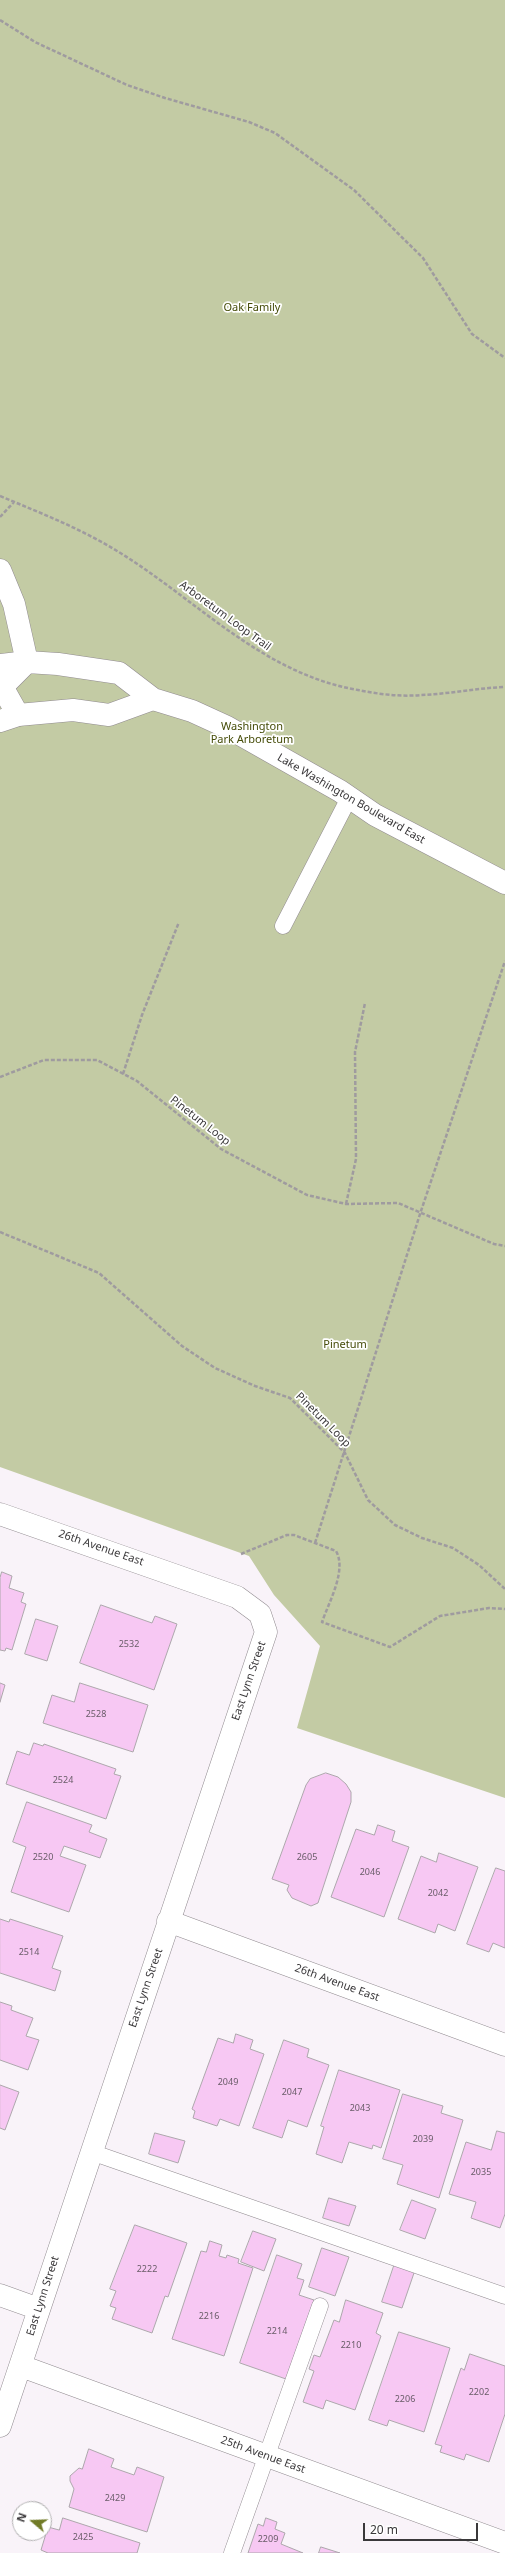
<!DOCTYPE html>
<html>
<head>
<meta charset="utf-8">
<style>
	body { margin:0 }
	#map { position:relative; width:505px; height:2553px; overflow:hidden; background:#f9f3f9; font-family:"Noto Sans",sans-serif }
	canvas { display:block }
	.north { position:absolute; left:12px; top:2501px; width:40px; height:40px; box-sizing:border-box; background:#fff; border:1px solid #b0afb0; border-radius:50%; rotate:289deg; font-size:11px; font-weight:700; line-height:16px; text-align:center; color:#3a383a }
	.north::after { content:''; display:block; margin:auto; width:14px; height:18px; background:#717b27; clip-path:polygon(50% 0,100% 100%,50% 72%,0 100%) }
	.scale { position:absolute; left:363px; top:2523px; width:115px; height:18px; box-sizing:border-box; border:2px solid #3a383a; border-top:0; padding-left:5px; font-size:12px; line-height:14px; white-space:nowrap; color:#3a383a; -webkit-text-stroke:3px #fff; paint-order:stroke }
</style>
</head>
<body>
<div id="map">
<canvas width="505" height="2553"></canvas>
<div class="north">N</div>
<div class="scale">20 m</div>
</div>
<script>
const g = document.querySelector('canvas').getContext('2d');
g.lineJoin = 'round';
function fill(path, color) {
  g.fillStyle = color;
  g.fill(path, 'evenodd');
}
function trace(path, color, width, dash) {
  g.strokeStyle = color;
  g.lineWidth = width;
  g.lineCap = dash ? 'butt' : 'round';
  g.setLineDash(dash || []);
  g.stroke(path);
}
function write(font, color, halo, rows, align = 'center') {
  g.font = font + ' "Noto Sans",sans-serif';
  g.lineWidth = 3.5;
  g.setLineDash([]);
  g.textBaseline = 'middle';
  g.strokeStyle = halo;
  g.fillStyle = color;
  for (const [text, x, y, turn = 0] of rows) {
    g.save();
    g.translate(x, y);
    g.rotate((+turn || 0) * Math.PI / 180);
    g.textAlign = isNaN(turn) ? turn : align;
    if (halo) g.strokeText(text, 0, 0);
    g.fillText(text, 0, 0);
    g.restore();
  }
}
const green = new Path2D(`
	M 0,0 L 505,0 L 505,1798 L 297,1728 L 320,1646 L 274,1595 L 249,1556 L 0,1467 Z`);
const building = new Path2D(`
	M 2,1572 L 12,1576 L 9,1588 L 24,1593 L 21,1602 L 26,1604 L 12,1650 L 6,1648 L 5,1651 L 0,1650 L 0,1578 Z
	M 101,1605 L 152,1623 L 155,1616 L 177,1624 L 154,1690 L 80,1663 Z
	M 36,1619 L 58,1626 L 47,1661 L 25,1654 Z
	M 0,1683 L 5,1685 L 0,1702 Z
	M 80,1683 L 148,1705 L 133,1752 L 43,1723 L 52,1695 L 74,1702 Z
	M 34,1743 L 43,1746 L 44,1744 L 116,1769 L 114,1774 L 121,1776 L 106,1819 L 6,1784 L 17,1751 L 29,1755 Z
	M 326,1773 L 338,1777 L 346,1784 L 351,1792 L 351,1802 L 318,1903 L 311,1906 L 292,1898 L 287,1890 L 289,1885 L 272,1879 L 306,1785 L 310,1779 Z
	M 27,1802 L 92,1825 L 89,1832 L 107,1839 L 100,1858 L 64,1846 L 60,1856 L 86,1865 L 69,1912 L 11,1892 L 26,1847 L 13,1842 Z
	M 378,1825 L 395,1831 L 392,1841 L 409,1847 L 384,1917 L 331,1897 L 356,1829 L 374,1835 Z
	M 439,1853 L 478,1867 L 455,1931 L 438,1924 L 435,1933 L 398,1919 L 421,1856 L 436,1862 Z
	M 496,1868 L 505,1871 L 505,1948 L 493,1943 L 489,1952 L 467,1944 Z
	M 0,1919 L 9,1922 L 10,1919 L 63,1936 L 52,1968 L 61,1971 L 55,1991 L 0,1973 Z
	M 0,2002 L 12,2006 L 11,2010 L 33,2018 L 26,2036 L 39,2040 L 28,2070 L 0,2060 Z
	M 236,2034 L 253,2040 L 250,2049 L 264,2054 L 239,2126 L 220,2119 L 217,2126 L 193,2118 L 195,2111 L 192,2109 L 218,2038 L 233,2043 Z
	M 284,2040 L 309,2049 L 307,2057 L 329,2065 L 307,2127 L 288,2120 L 282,2138 L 253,2128 Z
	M 339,2070 L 400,2090 L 381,2148 L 373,2145 L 372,2149 L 349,2142 L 342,2163 L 316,2154 L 324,2127 L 321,2126 Z
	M 0,2085 L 19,2092 L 5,2130 L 0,2128 Z
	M 403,2094 L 443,2106 L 441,2113 L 463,2120 L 439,2198 L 397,2184 L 403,2165 L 383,2159 Z
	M 497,2131 L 505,2133 L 505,2214 L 500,2228 L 471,2218 L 476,2202 L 449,2194 L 466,2142 L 491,2150 Z
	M 155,2133 L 185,2141 L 178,2163 L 149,2154 Z
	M 329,2198 L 356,2206 L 349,2226 L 323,2218 Z
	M 412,2200 L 436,2209 L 425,2239 L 400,2230 Z
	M 135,2225 L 187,2243 L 168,2297 L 165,2296 L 152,2333 L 112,2319 L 116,2308 L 110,2306 L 116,2291 L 110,2289 Z
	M 253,2231 L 276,2239 L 264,2271 L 241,2262 Z
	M 210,2241 L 222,2245 L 219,2256 L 226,2258 L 227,2255 L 239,2259 L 238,2263 L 253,2268 L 224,2356 L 172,2339 L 201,2251 L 206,2252 Z
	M 322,2248 L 349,2257 L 335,2296 L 309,2287 Z
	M 277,2255 L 302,2264 L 297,2278 L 304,2280 L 299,2295 L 314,2300 L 286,2379 L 240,2363 Z
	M 395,2263 L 415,2270 L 402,2308 L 382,2302 Z
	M 346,2300 L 383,2313 L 376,2333 L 381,2336 L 355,2410 L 326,2400 L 323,2409 L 303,2402 L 314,2371 L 309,2369 L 314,2355 L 320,2357 L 334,2320 L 339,2322 Z
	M 399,2332 L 450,2348 L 424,2432 L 389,2420 L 387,2426 L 369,2420 Z
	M 470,2354 L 505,2366 L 505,2414 L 489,2462 L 466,2454 L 464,2460 L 440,2452 L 442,2446 L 435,2444 L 461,2368 L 464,2370 Z
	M 89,2449 L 114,2459 L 111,2467 L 134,2475 L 137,2467 L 164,2477 L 147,2532 L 69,2507 L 74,2489 L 70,2481 L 70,2476 L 79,2468 L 82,2469 Z
	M 63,2518 L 140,2543 L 137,2553 L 48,2553 L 41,2550 L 48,2527 L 59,2530 Z
	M 266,2518 L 277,2522 L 275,2529 L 285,2533 L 281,2544 L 303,2553 L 248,2553 L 258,2524 L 263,2526 Z
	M 321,2547 L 340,2553 L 319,2553 Z`);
const path = new Path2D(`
	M 0,20 L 35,42 L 127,85 L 165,98 L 249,122 L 275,133 L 354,190 L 423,258 L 472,334 L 505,358
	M 0,496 C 43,514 82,529 122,554 C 200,603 264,674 358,690 C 378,694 400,697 421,695 C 449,694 477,688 505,687
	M 0,517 L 14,502
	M 123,1074 L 142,1015 L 179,922
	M 0,1077 L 44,1060 L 97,1060 L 137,1081 L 221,1149 L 307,1195 L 346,1204 L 398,1203 L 494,1244 L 505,1246
	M 346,1204 L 356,1159 L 355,1052 L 365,1003
	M 0,1232 L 99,1273 L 182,1346 L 215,1368 L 255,1386 L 290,1398 L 345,1453 L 368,1500 L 395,1525 L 422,1538 L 453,1548 L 479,1565 L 505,1589
	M 315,1543 L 421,1211 L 505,961
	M 241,1554 L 287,1535 L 294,1535 L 336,1551 C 347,1570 329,1602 322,1622 L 390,1647 L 440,1616 L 489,1608 L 505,1609`);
const service = new Path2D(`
	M 283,926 L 349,798
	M 91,2152 L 505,2296
	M 232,2553 L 320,2306`);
const minor = new Path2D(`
	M 0,570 L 14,604 L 27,662
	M 0,683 L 18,715
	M 0,1514 L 237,1597 L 260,1614 L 266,1632 L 0,2426
	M 168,1921 L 505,2045
	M 0,2295 L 39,2309
	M 21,2366 L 505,2543`);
const secondary = new Path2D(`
	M 0,665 L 27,662 L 58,664 L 119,673 L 153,699 L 192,711 L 227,727 L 340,791 L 375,815 L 505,883
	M 0,689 L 27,662
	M 0,721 L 18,715 L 73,710 L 109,715 L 153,699`);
const numberNames = [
	["2532",129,1644],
	["2528",96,1714],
	["2524",63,1780],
	["2520",43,1857],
	["2605",307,1857],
	["2046",370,1872],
	["2042",438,1893],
	["2514",29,1952],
	["2049",228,2082],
	["2047",292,2092],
	["2043",360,2108],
	["2039",423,2139],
	["2035",481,2172],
	["2222",147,2269],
	["2216",209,2316],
	["2214",277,2331],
	["2210",351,2345],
	["2202",479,2392],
	["2206",405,2399],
	["2429",115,2498],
	["2425",83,2537],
	["2209",268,2539]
];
const parkNames = [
	["Oak Family",252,308],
	["Washington",252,727],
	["Park Arboretum",252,740],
	["Pinetum",345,1345]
];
const streetNames = [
	["Arboretum Loop Trail",225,616,36],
	["Lake Washington Boulevard East",351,799,30],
	["Pinetum Loop",200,1121,38],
	["Pinetum Loop",323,1420,45],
	["26th Avenue East",101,1548,19],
	["East Lynn Street",249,1681,-71],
	["26th Avenue East",337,1983,20],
	["East Lynn Street",146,1988,-71],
	["East Lynn Street",43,2296,-72],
	["25th Avenue East",263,2455,20]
];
fill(green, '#c3cba4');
fill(building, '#f7c8f3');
trace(building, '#ada7ac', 1);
trace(service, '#918b90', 17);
trace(minor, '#918b90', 23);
trace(secondary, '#918b90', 23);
trace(path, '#9f9b9f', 2.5, [4, 2]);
trace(service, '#fff', 16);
trace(minor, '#fff', 22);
trace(secondary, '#fff', 22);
write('9px', '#695c68', null, numberNames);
write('11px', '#454c08', '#fff', parkNames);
write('11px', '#3a383a', '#fff', streetNames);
</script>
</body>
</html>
